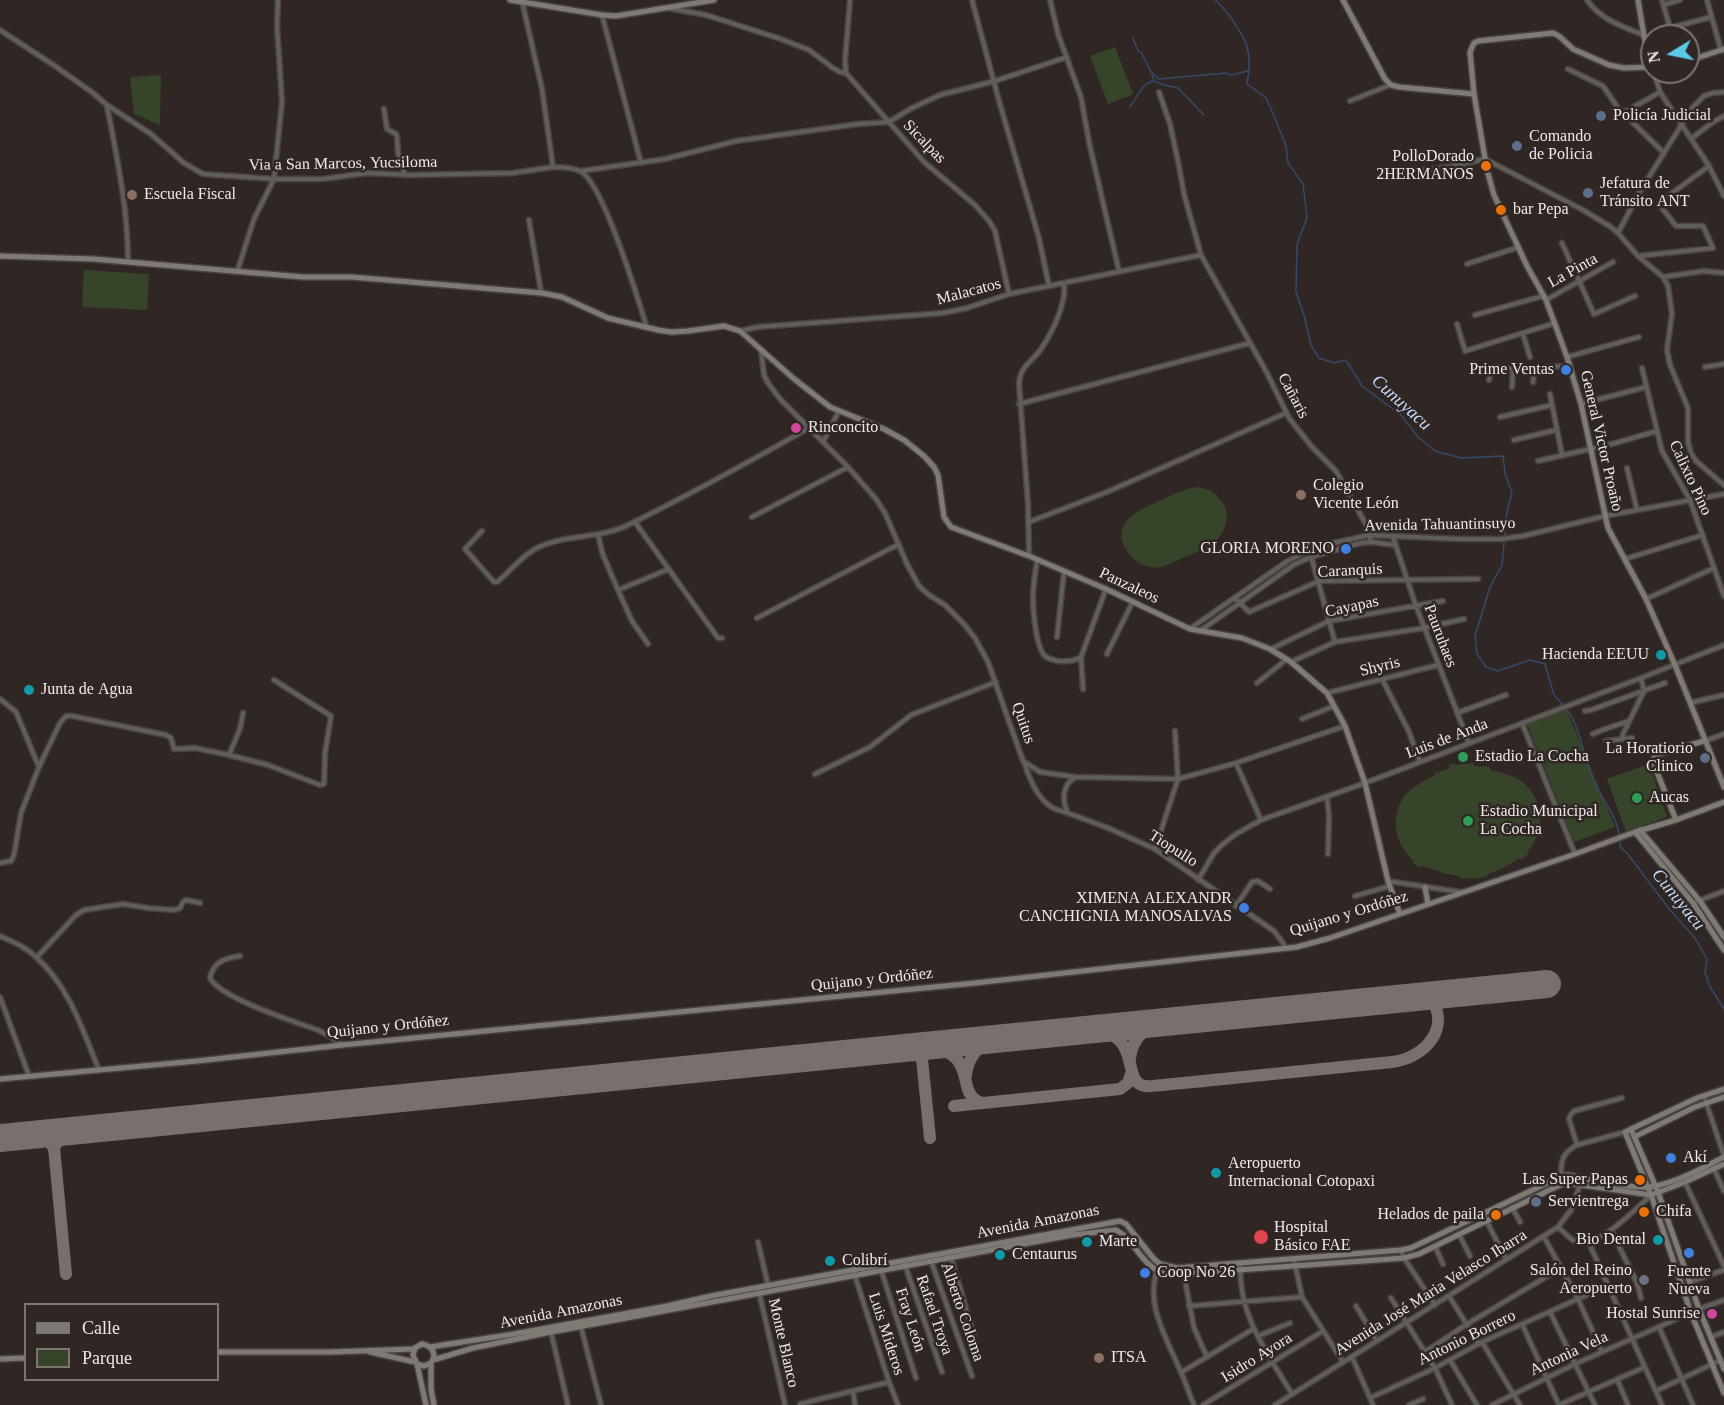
<!DOCTYPE html>
<html>
<head>
<meta charset="utf-8">
<style>
	body { margin:0 }
	#map { position:relative; width:1724px; height:1405px; overflow:hidden; background:#302724; font-family:"Times New Roman",serif }
	canvas { display:block }
	.legend { position:absolute; left:24px; top:1303px; width:195px; height:78px; box-sizing:border-box; background:#302724; border:2px solid #7c7572; margin:0; padding:8px 10px; list-style:none; font-size:18px; color:#efe9e7 }
	.legend li { display:flex; align-items:center; gap:12px; height:30px }
	.legend b { width:30px; border:2px solid #7c7572 }
	.north { position:absolute; left:1640px; top:24px; width:60px; height:60px; box-sizing:border-box; background:#302724; border:2px solid #7c7572; border-radius:50%; rotate:260deg; font-size:16px; font-weight:700; line-height:24px; text-align:center; color:#efe9e7 }
	.north::after { content:''; display:block; margin:auto; width:21px; height:27px; background:#5bc8e7; clip-path:polygon(50% 0,100% 100%,50% 72%,0 100%) }
</style>
</head>
<body>
<div id="map">
<canvas width="1724" height="1405"></canvas>
<ul class="legend">
<li><b style="height:8px;background:#7e7b75"></b>Calle</li>
<li><b style="height:16px;background:#36452a"></b>Parque</li>
</ul>
<div class="north">N</div>
</div>
<script>
const g = document.querySelector('canvas').getContext('2d');
g.lineJoin = 'round';
function fill(path, color) {
  g.fillStyle = color;
  g.fill(path, 'evenodd');
}
function trace(path, color, width, dash) {
  g.strokeStyle = color;
  g.lineWidth = width;
  g.lineCap = dash ? 'butt' : 'round';
  g.setLineDash(dash || []);
  g.stroke(path);
}
function write(font, color, halo, rows, align = 'center') {
  g.font = font + ' "Times New Roman",serif';
  g.lineWidth = 5;
  g.setLineDash([]);
  g.textBaseline = 'middle';
  g.strokeStyle = halo;
  g.fillStyle = color;
  for (const [text, x, y, turn = 0] of rows) {
    g.save();
    g.translate(x, y);
    g.rotate((+turn || 0) * Math.PI / 180);
    g.textAlign = isNaN(turn) ? turn : align;
    if (halo) g.strokeText(text, 0, 0);
    g.fillText(text, 0, 0);
    g.restore();
  }
}
const green = new Path2D(`
	M 1115,47 L 1133,94 L 1108,104 L 1090,56 Z
	M 161,75 L 160,125 L 134,114 L 130,77 Z
	M 84,270 L 149,274 L 147,310 L 82,307 Z
	M 1199,487 C 1211,490 1218,494 1224,505 C 1231,519 1223,537 1211,545 C 1203,550 1193,553 1185,557 C 1173,562 1160,571 1146,566 C 1137,563 1130,557 1126,549 C 1109,521 1145,507 1164,499 C 1176,493 1186,488 1199,487 Z
	M 1564,703 L 1615,827 L 1574,842 L 1525,719 Z
	M 1473,763 L 1474,766 L 1490,767 L 1490,770 C 1501,772 1512,775 1521,781 C 1544,798 1546,830 1528,851 L 1529,853 L 1521,860 L 1520,858 L 1501,869 L 1488,874 L 1488,876 L 1475,879 L 1459,878 L 1459,876 L 1446,874 L 1423,866 L 1421,868 L 1413,863 L 1414,861 C 1394,844 1389,814 1407,793 C 1414,786 1426,780 1435,775 L 1435,773 L 1449,769 L 1449,764 L 1457,765 Z
	M 1649,764 L 1667,817 L 1626,832 L 1607,779 Z`);
const stream = new Path2D(`
	M 1215,0 C 1226,9 1246,37 1248,51 C 1250,62 1249,73 1247,84 L 1266,98 L 1275,118 L 1286,146 L 1288,163 L 1303,184 L 1307,218 L 1297,245 L 1296,292 L 1304,315 L 1311,345 L 1319,358 L 1334,363 L 1346,360 L 1362,386 L 1401,415 L 1418,437 L 1435,451 L 1461,458 L 1503,456 L 1505,473 L 1512,493 L 1507,511 L 1502,565 L 1490,587 L 1475,636 L 1477,654 L 1486,667 L 1498,671 L 1530,660 L 1545,664 L 1554,695 L 1562,704
	M 1133,38 L 1138,51 L 1141,52 L 1151,72 L 1159,79 L 1226,73 L 1231,75 L 1248,71
	M 1154,81 L 1164,85 L 1178,88 L 1204,115
	M 1130,107 C 1137,98 1142,82 1154,81 L 1152,75
	M 1567,710 C 1580,725 1584,760 1593,780 C 1601,798 1616,814 1619,834
	M 1620,842 L 1621,848 L 1627,853 L 1670,910 L 1695,938 L 1707,959 L 1705,972 L 1710,987 L 1724,1009`);
const taxiway = new Path2D(`
	M 1086,1030 C 1146,1030 1119,1082 1145,1086 C 1150,1087 1157,1085 1163,1085 C 1180,1083 1196,1082 1213,1080 C 1273,1074 1332,1068 1392,1062 C 1425,1058 1453,1027 1429,996
	M 926,1046 C 983,1053 952,1096 983,1103 L 1120,1089 L 1128,1083 L 1131,1074
	M 902,1048 C 912,1048 916,1052 922,1059
	M 1130,1059 C 1132,1036 1147,1025 1169,1022
	M 966,1075 C 968,1056 981,1041 1000,1038
	M 954,1106 L 982,1103
	M 35,1134 L 47,1139 L 54,1148 L 66,1274
	M 930,1138 L 922,1059 C 925,1051 929,1048 937,1045
	M 54,1148 C 59,1137 66,1134 77,1130`);
const runway = new Path2D(`
	M 0,1138 L 1547,984`);
const street = new Path2D(`
	M 850,0 L 845,61 L 846,73 L 924,162 L 975,205 L 989,221 L 995,231 L 1009,294
	M 972,0 L 999,101 L 1039,238 L 1049,286
	M 1050,0 L 1058,34 L 1081,97 L 1089,142 L 1119,271
	M 1587,0 C 1601,20 1622,26 1643,35
	M 1662,0 L 1670,28 L 1711,17
	M 1707,0 L 1721,50
	M 522,1 L 542,89 L 553,167 C 561,167 573,168 580,171 C 603,182 638,299 647,328
	M 1663,5 L 1680,0
	M 668,8 L 706,15 L 781,39 L 809,50 L 833,68 L 840,72 L 846,73
	M 602,15 L 641,163
	M 0,30 L 55,66 L 93,93 L 107,105 L 151,134 L 184,163 L 203,174 L 274,179 L 323,179 L 367,173 L 411,175 L 513,173 L 553,167
	M 1568,69 L 1603,86 L 1618,108 L 1664,153
	M 1654,72 L 1660,92 L 1709,166 L 1724,196
	M 1159,92 L 1170,124 L 1179,166 L 1184,194 L 1201,255 L 1267,373 L 1289,418 L 1312,447 L 1336,471 L 1368,528 L 1371,542
	M 1350,101 L 1390,85
	M 107,106 C 117,157 128,209 128,262
	M 384,109 L 387,129 L 396,134 L 397,137 L 398,153 L 405,175
	M 1623,113 L 1660,92
	M 1692,138 L 1713,122 L 1724,116
	M 581,171 L 665,159 L 736,141 L 858,124 L 889,122 L 910,109 L 940,95 L 995,81 L 1067,57
	M 1386,175 L 1448,167 L 1485,159 L 1583,210 L 1611,227 L 1618,233 L 1638,256 L 1663,277 L 1668,286 L 1672,314 L 1667,350 L 1670,365 L 1688,408 L 1688,442 L 1691,453 L 1696,461 L 1724,485
	M 529,220 L 541,292
	M 1618,233 L 1639,193 L 1692,108 L 1704,96 L 1713,93 L 1724,92
	M 1562,243 L 1594,314 L 1635,296
	M 1638,256 L 1713,248 L 1703,226 L 1676,226 L 1659,204 L 1660,202 L 1709,166
	M 1467,264 L 1519,247
	M 237,272 L 254,219 L 274,179 L 282,102 L 277,26 L 278,0
	M 1663,277 L 1704,271 L 1724,273
	M 1546,300 L 1613,262
	M 1475,315 L 1543,296
	M 1457,324 L 1465,351 L 1555,323
	M 740,331 L 758,327 L 943,313 L 967,308 L 1009,294 L 1201,255
	M 1523,334 L 1530,357
	M 761,350 L 764,375 L 768,383 L 780,399 L 848,467 L 876,499 L 885,513 L 907,564 L 919,586 L 929,595 L 945,605 L 963,623 L 975,638 L 988,662 L 1023,761 L 1040,772 L 1075,777 L 1178,779 L 1236,763 L 1345,726
	M 1567,357 L 1639,337
	M 1705,367 L 1724,364
	M 1642,368 L 1662,451 L 1690,500 L 1724,596
	M 1489,380 L 1491,368 L 1494,367 L 1545,371 L 1548,367 L 1570,366
	M 1533,382 L 1534,371
	M 1512,387 L 1513,369
	M 1550,394 L 1562,455
	M 1019,404 L 1250,343
	M 1581,404 L 1646,387
	M 1500,417 L 1552,405
	M 1514,440 L 1556,430
	M 823,442 L 839,411
	M 1538,461 L 1612,444 L 1657,431
	M 1627,468 L 1637,510
	M 752,517 L 848,467
	M 635,522 L 718,638 L 722,638
	M 1029,522 L 1107,492 L 1286,413
	M 482,531 L 465,549 L 494,582 L 497,582 C 511,571 523,554 539,547 C 567,534 600,539 628,525 C 689,495 749,462 809,428
	M 598,535 L 603,555 L 618,590
	M 1393,537 L 1416,606 L 1469,743
	M 1029,556 L 1028,504 L 1019,383 C 1021,365 1031,363 1041,349 C 1052,333 1067,303 1064,283
	M 1311,556 L 1335,642
	M 1625,559 L 1703,535
	M 1037,561 C 1035,573 1033,585 1033,598 C 1033,610 1036,648 1045,656 C 1048,659 1054,660 1058,661 C 1066,662 1074,661 1081,657 L 1106,589
	M 1235,598 L 1249,612 L 1319,581 L 1478,579
	M 1646,599 L 1714,568
	M 757,618 L 899,544
	M 1191,628 L 1286,562 L 1309,550 L 1324,545 L 1370,535 L 1458,539 L 1501,539 L 1523,536 L 1605,516 L 1724,494
	M 1200,631 L 1295,564 L 1311,557 L 1361,543 L 1371,542 L 1395,545
	M 1057,637 L 1064,572
	M 648,644 L 632,621 L 618,590 L 669,569
	M 1271,649 L 1329,621 L 1443,601
	M 1107,654 L 1133,601
	M 1081,657 L 1083,689
	M 1291,662 L 1335,642 L 1424,628 L 1464,619
	M 1382,679 L 1409,732 L 1420,762
	M 1257,683 L 1287,659
	M 1327,693 L 1438,665
	M 0,699 L 16,712 L 39,767 L 60,723 L 66,716 L 72,716 L 166,735 L 171,738 L 174,749 L 195,748 L 229,755 L 268,765 L 320,785 L 324,784 L 325,753 L 331,716 L 274,680
	M 1690,703 L 1724,695
	M 1585,711 L 1591,710 L 1665,683
	M 1457,713 L 1506,695
	M 1302,719 L 1334,706
	M 1522,723 L 1575,854
	M 1593,734 L 1602,730 L 1629,721
	M 1622,738 L 1623,734 L 1644,691 L 1641,678
	M 1606,741 L 1632,738
	M 1705,741 L 1724,734
	M 229,755 L 240,729 L 243,713
	M 1024,762 C 1029,778 1038,800 1053,808 C 1057,810 1063,811 1067,813
	M 1236,763 L 1261,820
	M 815,774 L 870,747 L 911,715 L 996,682
	M 1074,778 C 1062,786 1062,801 1068,813 L 1108,828 L 1155,849 L 1274,931 L 1281,940 L 1286,948
	M 1327,797 L 1329,816 L 1328,854
	M 1155,849 L 1178,779 L 1175,731
	M 0,863 L 11,861 L 14,855 L 21,813 L 39,767
	M 1198,880 L 1214,853 L 1223,844 L 1236,834 L 1261,820 L 1365,783 L 1641,678 L 1724,645
	M 1388,881 L 1460,892
	M 1355,896 L 1390,886
	M 1693,903 L 1724,891
	M 1236,906 L 1252,882 L 1258,881 L 1270,889
	M 0,936 C 13,942 26,947 36,957 C 69,986 83,1031 99,1070
	M 240,956 C 225,958 213,962 210,978 C 220,998 295,1022 318,1030 L 331,1037 L 341,1044
	M 37,957 L 76,915 L 84,910 L 123,904 L 148,908 L 175,910 L 180,908 L 183,902 L 186,900 L 200,903
	M 0,997 L 29,1076
	M 1704,1096 L 1724,1156
	M 1577,1145 L 1569,1119 L 1570,1116 L 1574,1111 L 1622,1098
	M 1714,1169 L 1724,1191
	M 1562,1176 C 1559,1161 1564,1152 1577,1145 L 1625,1132
	M 1685,1182 L 1724,1266
	M 1512,1207 L 1520,1222
	M 1484,1213 L 1486,1220 L 1506,1259
	M 1558,1227 C 1564,1232 1570,1240 1577,1242 C 1597,1249 1637,1208 1651,1195
	M 1611,1230 L 1637,1283 L 1641,1298
	M 1459,1234 L 1470,1256
	M 1544,1237 L 1578,1299 L 1602,1352
	M 758,1242 L 768,1285
	M 1589,1243 L 1662,1405
	M 1435,1246 L 1443,1264
	M 1401,1250 L 1404,1258 L 1435,1305
	M 951,1257 L 974,1336
	M 1294,1259 L 1302,1297 L 1343,1362
	M 931,1261 L 972,1376
	M 1241,1263 C 1236,1312 1268,1354 1292,1394
	M 1160,1264 C 1142,1300 1166,1337 1180,1370 C 1185,1381 1189,1393 1194,1405
	M 905,1265 L 942,1372
	M 853,1270 L 889,1382 L 898,1405
	M 881,1270 L 916,1378
	M 1184,1275 L 1194,1328 L 1207,1357
	M 1690,1282 L 1724,1270
	M 759,1292 L 785,1405
	M 1449,1296 L 1479,1344
	M 1391,1298 L 1435,1368 L 1452,1405
	M 1189,1306 L 1302,1297
	M 1356,1306 L 1377,1341
	M 1550,1312 L 1595,1405
	M 1522,1324 L 1559,1405
	M 581,1327 L 601,1405
	M 1659,1327 L 1693,1405
	M 551,1332 L 568,1405
	M 1258,1336 L 1290,1323
	M 1711,1337 L 1724,1332
	M 1482,1342 L 1520,1405
	M 1425,1352 L 1467,1324 L 1561,1268
	M 1352,1357 L 1373,1405
	M 1450,1360 L 1477,1405
	M 1182,1372 L 1253,1329
	M 1617,1379 L 1628,1405
	M 853,1391 L 855,1405
	M 1656,1391 L 1721,1360
	M 1370,1398 L 1435,1368 L 1482,1342 L 1609,1285
	M 800,1405 L 800,1404 L 889,1382
	M 1203,1405 L 1323,1331
	M 1275,1405 L 1558,1227 L 1571,1210 L 1580,1185
	M 1409,1405 L 1423,1399
	M 1492,1405 L 1575,1364 L 1699,1309 L 1724,1300
	M 1559,1405 L 1645,1367`);
const secondary = new Path2D(`
	M 510,0 L 602,15 L 616,16 L 714,0
	M 1343,0 L 1385,79 L 1391,85 L 1399,87 L 1474,94
	M 1638,0 L 1644,36 L 1652,68
	M 1688,61 L 1724,49
	M 1651,67 L 1624,68 L 1609,65 L 1573,49 L 1559,36 L 1553,33 L 1478,41 L 1474,43 L 1470,52 L 1474,94 L 1487,170 L 1494,195 L 1527,266 L 1546,300 L 1567,357 L 1581,404 L 1608,528 L 1646,599 L 1675,665 L 1724,787
	M 1653,72 L 1654,72
	M 0,256 L 93,259 L 303,277 L 351,277 L 542,293 L 562,297 L 608,318 L 658,330 L 671,332 L 688,331 L 724,326 L 740,331 L 793,378 L 830,407 L 884,429 L 904,440 L 924,456 L 934,467 L 938,475 L 944,517 L 951,527 L 1029,556 L 1106,589 L 1190,629 L 1242,638 L 1270,649 L 1291,662 L 1327,693 L 1345,726 L 1365,783 L 1388,881 L 1400,914
	M 1676,820 L 1655,767 L 1654,758 L 1659,754 L 1704,741
	M 1640,830 L 1700,901 L 1724,937
	M 1635,832 L 1693,903 L 1724,950
	M 1425,887 L 1428,904
	M 0,1079 L 197,1061 L 342,1045 L 975,983 L 1297,947 L 1330,938 L 1575,854 L 1635,832 L 1676,820 L 1724,802
	M 1724,1089 L 1697,1098 L 1625,1132 L 1651,1195 L 1691,1313 L 1724,1393
	M 1631,1129 L 1658,1192 L 1699,1309 L 1724,1369
	M 1634,1137 L 1695,1107 L 1724,1097
	M 430,1347 L 514,1334 L 667,1306 L 711,1296 L 1120,1221 L 1126,1224 L 1154,1259 L 1160,1264 L 1177,1268 L 1401,1250 L 1411,1248 L 1562,1176 L 1568,1175 C 1589,1179 1637,1191 1656,1186 C 1679,1181 1703,1168 1724,1157
	M 218,1352 L 332,1352 L 413,1349 L 422,1344 C 433,1346 437,1355 431,1363 L 424,1366 L 417,1364 L 413,1355 L 415,1348
	M 370,1352 L 415,1362
	M 0,1359 L 26,1358
	M 433,1360 L 473,1348 L 551,1332 L 1018,1245 L 1072,1235 L 1116,1230 C 1136,1240 1140,1267 1168,1275 L 1404,1258 L 1419,1254 L 1560,1185 L 1568,1183 L 1651,1195 L 1685,1182 L 1724,1164
	M 431,1363 L 431,1389 L 434,1405
	M 417,1364 L 426,1405`);
const markers = [
	[1601,116,6,"#5c6f8a"],
	[1517,146,6,"#5c6f8a"],
	[1486,166,6,"#e8710a"],
	[1588,193,6,"#5c6f8a"],
	[132,195,6,"#8d6e63"],
	[1501,210,6,"#e8710a"],
	[1566,370,6,"#3f7fe0"],
	[796,428,6,"#d1479c"],
	[1301,495,6,"#8d6e63"],
	[1346,549,6,"#3f7fe0"],
	[1661,655,6,"#0f9aa8"],
	[29,690,6,"#0f9aa8"],
	[1463,757,6,"#2e9e5b"],
	[1705,758,6,"#5c6f8a"],
	[1637,798,6,"#2e9e5b"],
	[1468,821,6,"#2e9e5b"],
	[1244,908,6,"#3f7fe0"],
	[1671,1158,6,"#3f7fe0"],
	[1216,1173,6,"#0f9aa8"],
	[1640,1180,6,"#e8710a"],
	[1536,1202,6,"#5c6f8a"],
	[1644,1212,6,"#e8710a"],
	[1496,1215,6,"#e8710a"],
	[1261,1237,8,"#e0444e"],
	[1658,1240,6,"#0f9aa8"],
	[1087,1242,6,"#0f9aa8"],
	[1689,1253,6,"#3f7fe0"],
	[1000,1255,6,"#0f9aa8"],
	[830,1261,6,"#0f9aa8"],
	[1145,1273,6,"#3f7fe0"],
	[1644,1280,6,"#6b7280"],
	[1712,1314,6,"#d1479c"],
	[1099,1358,6,"#8d6e63"]
];
const poiNames = [
	["Policía Judicial",1613,116],
	["Comando",1529,137],
	["de Policia",1529,155],
	["PolloDorado",1474,157,"right"],
	["2HERMANOS",1474,175,"right"],
	["Jefatura de",1600,184],
	["Tránsito ANT",1600,202],
	["Escuela Fiscal",144,195],
	["bar Pepa",1513,210],
	["Prime Ventas",1554,370,"right"],
	["Rinconcito",808,428],
	["Colegio",1313,486],
	["Vicente León",1313,504],
	["GLORIA MORENO",1334,549,"right"],
	["Hacienda EEUU",1649,655,"right"],
	["Junta de Agua",41,690],
	["La Horatiorio",1693,749,"right"],
	["Clinico",1693,767,"right"],
	["Estadio La Cocha",1475,757],
	["Aucas",1649,798],
	["Estadio Municipal",1480,812],
	["La Cocha",1480,830],
	["XIMENA ALEXANDR",1232,899,"right"],
	["CANCHIGNIA MANOSALVAS",1232,917,"right"],
	["Akí",1683,1158],
	["Aeropuerto",1228,1164],
	["Internacional Cotopaxi",1228,1182],
	["Las Super Papas",1628,1180,"right"],
	["Servientrega",1548,1202],
	["Chifa",1656,1212],
	["Helados de paila",1484,1215,"right"],
	["Hospital",1274,1228],
	["Básico FAE",1274,1246],
	["Bio Dental",1646,1240,"right"],
	["Marte",1099,1242],
	["Centaurus",1012,1255],
	["Colibrí",842,1261],
	["Salón del Reino",1632,1271,"right"],
	["Aeropuerto",1632,1289,"right"],
	["Fuente",1689,1272,"center"],
	["Nueva",1689,1290,"center"],
	["Coop No 26",1157,1273],
	["Hostal Sunrise",1700,1314,"right"],
	["ITSA",1111,1358]
];
const streetNames = [
	["Sicalpas",924,142,46],
	["Via a San Marcos, Yucsiloma",343,164,-1],
	["La Pinta",1573,271,-29],
	["Malacatos",969,292,-15],
	["Cañaris",1293,396,62],
	["General Victor Proaño",1601,441,77],
	["Calixto Pino",1690,478,65],
	["Avenida Tahuantinsuyo",1440,525,-1],
	["Caranquis",1350,571,-3],
	["Panzaleos",1129,586,25],
	["Cayapas",1352,607,-12],
	["Pauruhaes",1440,636,69],
	["Shyris",1380,667,-14],
	["Quitus",1023,723,71],
	["Luis de Anda",1447,739,-21],
	["Tiopullo",1173,849,32],
	["Quijano y Ordóñez",1349,914,-17],
	["Quijano y Ordóñez",872,980,-6],
	["Quijano y Ordóñez",388,1027,-6],
	["Avenida Amazonas",1038,1222,-11],
	["Avenida José Maria Velasco Ibarra",1431,1293,-32],
	["Avenida Amazonas",561,1312,-11],
	["Alberto Coloma",962,1312,71],
	["Rafael Troya",934,1315,71],
	["Fray León",910,1320,72],
	["Luis Mideros",886,1334,72],
	["Antonio Borrero",1467,1338,-26],
	["Monte Blanco",783,1343,77],
	["Antonia Vela",1569,1354,-25],
	["Isidro Ayora",1257,1358,-32]
];
const waterNames = [
	["Cunuyacu",1401,403,42],
	["Cunuyacu",1678,900,51]
];
fill(green, '#36452a');
trace(stream, '#354a6a', 1.5);
trace(taxiway, '#78706e', 12);
trace(runway, '#78706e', 28);
trace(street, '#4b423f', 7);
trace(secondary, '#4b423f', 8);
trace(street, '#5f5e5a', 4);
trace(secondary, '#7e7b75', 5);
for (const [x, y, r, color] of markers) {
  const dot = new Path2D();
  dot.arc(x, y, r, 0, 2 * Math.PI);
  g.fillStyle = color;
  g.fill(dot);
  trace(dot, '#302724', 2);
}
write('16px', '#efe9e7', '#302724', poiNames, 'left');
write('16px', '#efe9e7', '#302724', streetNames);
write('italic 18px', '#c3dbfd', '#302724', waterNames);
</script>
</body>
</html>
